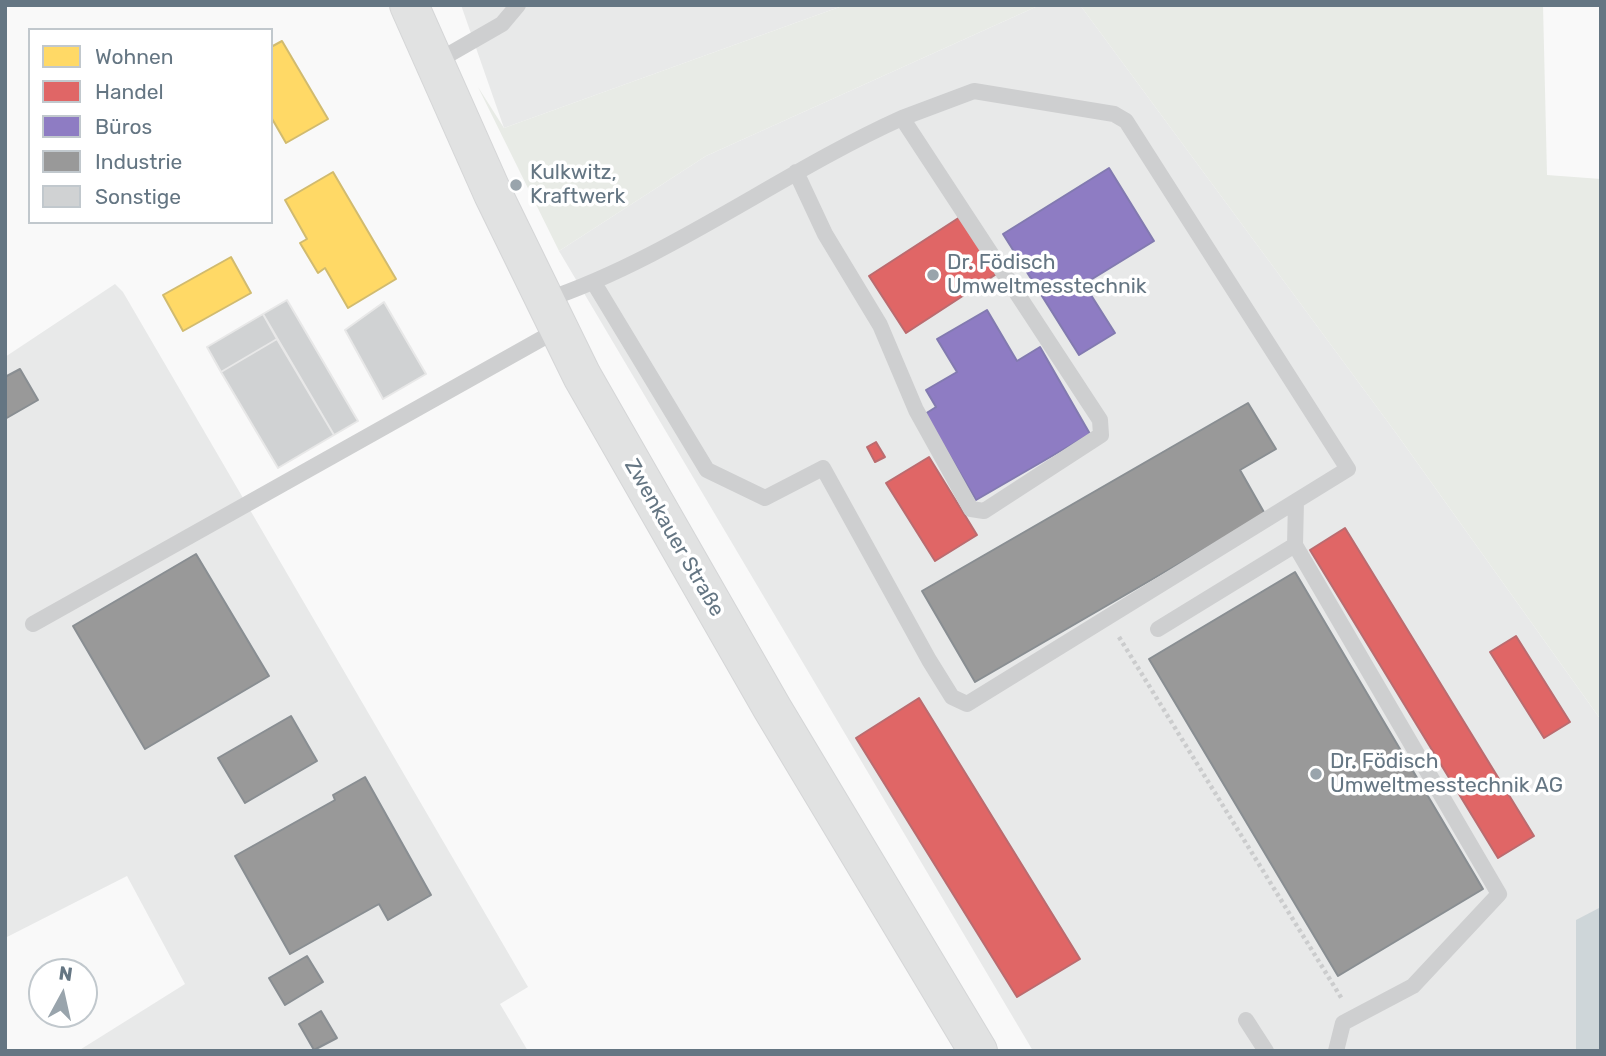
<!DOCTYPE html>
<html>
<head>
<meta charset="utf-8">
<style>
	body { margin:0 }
	#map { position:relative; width:1606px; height:1056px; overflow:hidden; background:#f9f9f9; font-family:Rubik,sans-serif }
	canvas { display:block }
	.frame { position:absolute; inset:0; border:7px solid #657683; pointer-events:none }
	.legend { position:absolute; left:28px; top:28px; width:245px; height:196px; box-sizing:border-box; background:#fff; border:2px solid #c1c8cd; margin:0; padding:9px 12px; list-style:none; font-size:21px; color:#657683 }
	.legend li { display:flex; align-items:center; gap:14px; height:35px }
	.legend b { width:35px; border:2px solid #c1c8cd }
	.north { position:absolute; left:28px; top:958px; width:70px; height:70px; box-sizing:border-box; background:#fff; border:2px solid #c1c8cd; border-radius:50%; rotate:8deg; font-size:19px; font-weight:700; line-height:28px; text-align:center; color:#657683 }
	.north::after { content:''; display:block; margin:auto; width:24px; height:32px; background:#99a4ac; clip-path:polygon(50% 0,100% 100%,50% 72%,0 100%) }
</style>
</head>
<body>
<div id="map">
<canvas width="1606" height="1056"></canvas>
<div class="frame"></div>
<ul class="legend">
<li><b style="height:19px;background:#ffd966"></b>Wohnen</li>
<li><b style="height:19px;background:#e06666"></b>Handel</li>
<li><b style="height:19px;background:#8e7cc3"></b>Büros</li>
<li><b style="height:19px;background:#999"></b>Industrie</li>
<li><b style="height:19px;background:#d0d2d3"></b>Sonstige</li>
</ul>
<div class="north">N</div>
</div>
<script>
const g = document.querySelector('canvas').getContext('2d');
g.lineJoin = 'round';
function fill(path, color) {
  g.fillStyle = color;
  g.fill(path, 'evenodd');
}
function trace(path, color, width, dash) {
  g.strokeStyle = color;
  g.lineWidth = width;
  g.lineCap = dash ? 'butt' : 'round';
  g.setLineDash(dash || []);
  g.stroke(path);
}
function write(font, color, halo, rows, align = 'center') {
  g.font = font + ' Rubik,sans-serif';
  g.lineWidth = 7;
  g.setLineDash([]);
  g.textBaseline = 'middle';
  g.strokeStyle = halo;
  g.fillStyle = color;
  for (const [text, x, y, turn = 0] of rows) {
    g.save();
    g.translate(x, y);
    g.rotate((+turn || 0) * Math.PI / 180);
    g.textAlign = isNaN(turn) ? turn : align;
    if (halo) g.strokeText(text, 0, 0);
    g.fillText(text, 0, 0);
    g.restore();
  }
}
const built = new Path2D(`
	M 461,5 L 845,5 L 504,128 Z
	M 1040,5 L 1080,5 L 1396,433 L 1601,720 L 1601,1051 L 1033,1051 L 559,251 L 706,156 Z
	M 115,284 L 123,292 L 528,987 L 500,1004 L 528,1051 L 78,1051 L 185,984 L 127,876 L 5,938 L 5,357 Z`);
const green = new Path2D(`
	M 845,5 L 1040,5 L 706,156 L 559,251 L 478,87 L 504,128 Z
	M 1080,5 L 1543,5 L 1547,175 L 1601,179 L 1601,720 L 1396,433 Z`);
const water = new Path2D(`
	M 1601,907 L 1601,1051 L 1576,1051 L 1576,920 Z`);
const homes = new Path2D(`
	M 282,41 L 328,119 L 286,143 L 271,117 L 271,47 Z
	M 333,172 L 396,279 L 348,308 L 325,268 L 318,273 L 300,243 L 307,239 L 285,200 Z
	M 231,257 L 251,293 L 183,331 L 163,295 Z`);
const shops = new Path2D(`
	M 960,217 L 998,273 L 906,333 L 869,276 Z
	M 876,442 L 885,457 L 875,462 L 867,447 Z
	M 929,457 L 977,535 L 935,561 L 886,483 Z
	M 1345,528 L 1534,836 L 1498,858 L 1310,550 Z
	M 1516,636 L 1570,722 L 1544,738 L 1490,652 Z
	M 919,698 L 1080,959 L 1017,997 L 856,738 Z`);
const offices = new Path2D(`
	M 1109,168 L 1154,241 L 1084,284 L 1115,333 L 1079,355 L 1003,234 Z
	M 987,310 L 1017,361 L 1040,347 L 1090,434 L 976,500 L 925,414 L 936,407 L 926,390 L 957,372 L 937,339 Z`);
const industry = new Path2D(`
	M 20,369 L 38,400 L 5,419 L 5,377 Z
	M 1248,403 L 1276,449 L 1240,470 L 1265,514 L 975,682 L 922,591 Z
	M 196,554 L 269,676 L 145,749 L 73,626 Z
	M 1295,572 L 1483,889 L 1338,976 L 1149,659 Z
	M 291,716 L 317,761 L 245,803 L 218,758 Z
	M 365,777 L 431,895 L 388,920 L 379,904 L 290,954 L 235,856 L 335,800 L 333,795 Z
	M 307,956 L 323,982 L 285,1005 L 269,978 Z
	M 321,1011 L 337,1038 L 314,1050 L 299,1024 Z`);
const building = new Path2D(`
	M 287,300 L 358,421 L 334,435 L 263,314 Z
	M 384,302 L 426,374 L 383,399 L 345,330 Z
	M 263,314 L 277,339 L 221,372 L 207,347 Z
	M 277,339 L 334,435 L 278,468 L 221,372 Z`);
const path = new Path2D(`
	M 1119,637 L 1342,999`);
const service = new Path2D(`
	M 434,63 L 502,24 L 518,5
	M 594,283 L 707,470 L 765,498 L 823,468 L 929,660 L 952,697 L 967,704 L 1348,469 L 1126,121 L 1114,114 L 974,91 L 902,118
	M 545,300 C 668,259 782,172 902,118 L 1100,420 L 1101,435 L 984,511 L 971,509 L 916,410 L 880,325 L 825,234 L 796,172
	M 1296,501 L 1295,545 L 1499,894 L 1413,986 L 1343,1023 L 1336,1051
	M 33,624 L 559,329
	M 1158,629 L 1295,545
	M 1246,1020 L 1266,1051`);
const primary = new Path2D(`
	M 409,5 L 493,194 L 582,376 L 772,708 L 978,1051`);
const markers = [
	[516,185,7,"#99a4ac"],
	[933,275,7,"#99a4ac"],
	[1316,774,7,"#99a4ac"]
];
const poiNames = [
	["Kulkwitz,",530,173],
	["Kraftwerk",530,197],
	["Dr. Födisch",947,263],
	["Umweltmesstechnik",947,287],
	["Dr. Födisch",1330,762],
	["Umweltmesstechnik AG",1330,786]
];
const streetNames = [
	["Zwenkauer Straße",674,538,60]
];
fill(built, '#e8e9e9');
fill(green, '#e8ebe6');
fill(water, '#ced6d9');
fill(homes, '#ffd966');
trace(homes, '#d1bb6f', 2);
fill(shops, '#e06666');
trace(shops, '#bb6b6f', 2);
fill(offices, '#8e7cc3');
trace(offices, '#827ab0', 2);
fill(industry, '#999');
trace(industry, '#898e92', 2);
fill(building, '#d0d2d3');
trace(building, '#e8e8e8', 2);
trace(primary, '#d5d6d7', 40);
trace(path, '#cbcccd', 4.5, [3.5, 3.5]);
trace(service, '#cecfd0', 16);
trace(primary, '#e1e2e2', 38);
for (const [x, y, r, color] of markers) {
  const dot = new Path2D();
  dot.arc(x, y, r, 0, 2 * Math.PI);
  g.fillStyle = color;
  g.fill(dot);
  trace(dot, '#fff', 2.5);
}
write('21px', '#657683', '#fff', poiNames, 'left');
write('21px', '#657683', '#fff', streetNames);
</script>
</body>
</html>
